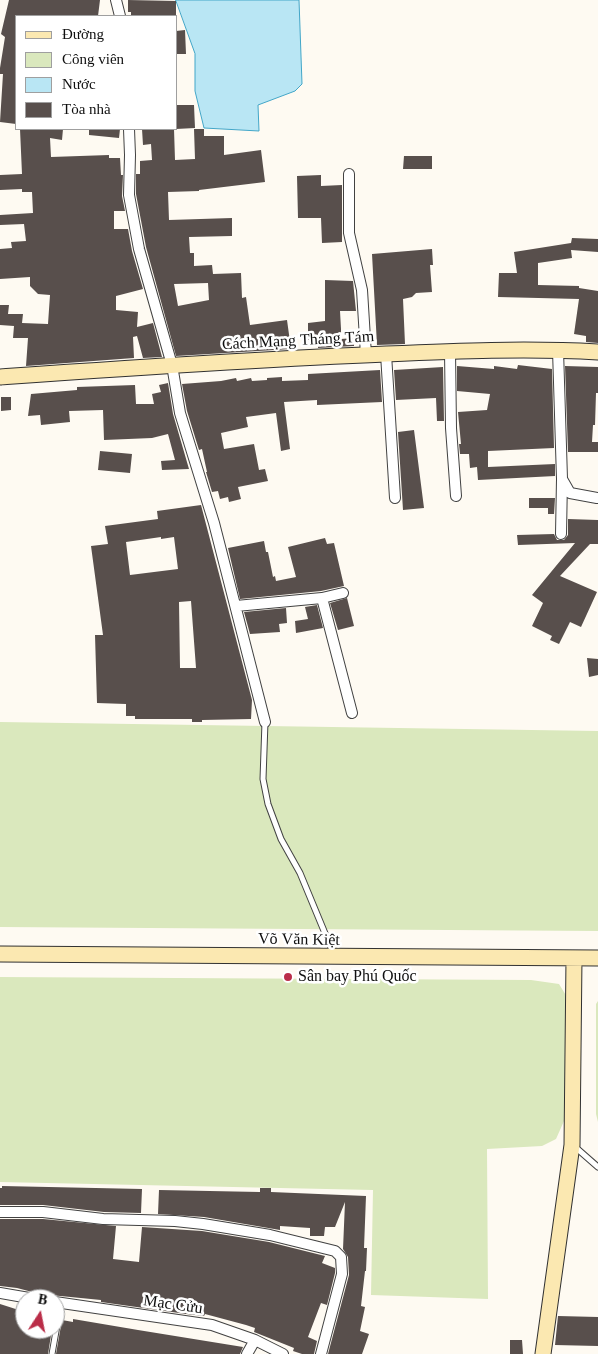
<!DOCTYPE html>
<html>
<head>
<meta charset="utf-8">
<style>
	body { margin:0 }
	#map { position:relative; width:598px; height:1354px; overflow:hidden; background:#fefaf2; font-family:"Times New Roman",serif }
	canvas { display:block }
	.legend { position:absolute; left:15px; top:15px; width:162px; height:115px; box-sizing:border-box; background:#fff; border:1px solid #9f9f9f; margin:0; padding:6px 9px; list-style:none; font-size:15px; color:#0f0f0f }
	.legend li { display:flex; align-items:center; gap:10px; height:25px }
	.legend b { width:25px; border:1px solid #9f9f9f }
	.north { position:absolute; left:15px; top:1289px; width:50px; height:50px; box-sizing:border-box; background:#fff; border:1px solid #9f9f9f; border-radius:50%; rotate:11deg; font-size:14px; font-weight:700; line-height:20px; text-align:center; color:#0f0f0f }
	.north::after { content:''; display:block; margin:auto; width:18px; height:22px; background:#ba2d48; clip-path:polygon(50% 0,100% 100%,50% 72%,0 100%) }
</style>
</head>
<body>
<div id="map">
<canvas width="598" height="1354"></canvas>
<ul class="legend">
<li><b style="height:6px;background:#fbe8b1"></b>Đường</li>
<li><b style="height:14px;background:#dae8bd"></b>Công viên</li>
<li><b style="height:14px;background:#b9e6f4"></b>Nước</li>
<li><b style="height:14px;background:#584f4c"></b>Tòa nhà</li>
</ul>
<div class="north">B</div>
</div>
<script>
const g = document.querySelector('canvas').getContext('2d');
g.lineJoin = 'round';
function fill(path, color) {
  g.fillStyle = color;
  g.fill(path, 'evenodd');
}
function trace(path, color, width, dash) {
  g.strokeStyle = color;
  g.lineWidth = width;
  g.lineCap = dash ? 'butt' : 'round';
  g.setLineDash(dash || []);
  g.stroke(path);
}
function write(font, color, halo, rows, align = 'center') {
  g.font = font + ' "Times New Roman",serif';
  g.lineWidth = 5;
  g.setLineDash([]);
  g.textBaseline = 'middle';
  g.strokeStyle = halo;
  g.fillStyle = color;
  for (const [text, x, y, turn = 0] of rows) {
    g.save();
    g.translate(x, y);
    g.rotate((+turn || 0) * Math.PI / 180);
    g.textAlign = isNaN(turn) ? turn : align;
    if (halo) g.strokeText(text, 0, 0);
    g.fillText(text, 0, 0);
    g.restore();
  }
}
const green = new Path2D(`
	M 0,722 L 598,731 L 598,931 L 0,927 Z
	M 0,977 L 531,980 L 559,984 L 567,997 L 564,1121 L 556,1139 L 542,1146 L 487,1149 L 488,1299 L 371,1295 L 373,1190 L 0,1182 Z
	M 598,1001 L 598,1122 L 596,1114 L 596,1004 Z`);
const water = new Path2D(`
	M 176,0 L 299,0 L 302,84 L 295,91 L 258,105 L 259,131 L 204,128 L 195,91 L 195,54 Z`);
const building = new Path2D(`
	M 9,0 L 100,0 L 98,16 L 16,16 L 16,124 L 0,122 L 3,74 L 0,74 L 0,68 L 5,37 L 1,34 Z
	M 128,0 L 176,1 L 176,16 L 131,16 L 131,12 L 128,12 Z
	M 185,30 L 186,54 L 176,54 L 176,31 Z
	M 176,105 L 194,105 L 195,128 L 176,129 Z
	M 20,129 L 63,129 L 62,140 L 50,138 L 51,157 L 109,155 L 109,158 L 120,158 L 121,175 L 123,175 L 122,196 L 125,211 L 114,211 L 114,229 L 128,229 L 132,251 L 143,289 L 116,296 L 116,310 L 138,312 L 137,327 L 153,323 L 162,357 L 143,358 L 137,336 L 133,337 L 134,358 L 26,366 L 28,338 L 13,338 L 14,326 L 0,325 L 0,305 L 9,305 L 8,314 L 23,314 L 22,323 L 48,324 L 50,295 L 38,294 L 30,286 L 30,277 L 0,279 L 0,249 L 12,248 L 11,242 L 26,241 L 24,224 L 0,225 L 0,215 L 33,213 L 32,192 L 22,192 L 22,189 L 0,190 L 0,175 L 22,174 Z
	M 89,129 L 120,129 L 119,138 L 89,135 Z
	M 142,129 L 174,129 L 175,160 L 195,159 L 194,129 L 204,129 L 204,136 L 224,136 L 224,155 L 261,150 L 265,182 L 199,190 L 199,191 L 168,192 L 169,220 L 232,218 L 232,236 L 189,237 L 190,253 L 194,253 L 194,266 L 212,265 L 213,274 L 241,273 L 242,298 L 246,297 L 250,325 L 287,320 L 291,349 L 176,356 L 146,247 L 136,194 L 136,174 L 140,174 L 140,161 L 152,160 L 151,144 L 143,145 ZM 208,283 L 209,300 L 178,306 L 174,284 Z
	M 404,156 L 432,156 L 432,169 L 403,169 Z
	M 321,175 L 321,186 L 342,185 L 342,242 L 322,243 L 321,218 L 298,218 L 297,176 Z
	M 572,238 L 598,239 L 598,252 L 571,250 L 572,258 L 538,263 L 538,285 L 579,286 L 579,288 L 598,291 L 598,343 L 586,342 L 586,336 L 574,334 L 579,299 L 498,297 L 499,273 L 517,273 L 514,252 L 571,243 Z
	M 432,249 L 433,265 L 430,265 L 432,292 L 416,293 L 412,297 L 403,299 L 405,344 L 377,345 L 372,254 Z
	M 325,280 L 353,281 L 356,311 L 340,311 L 341,329 L 341,339 L 354,338 L 354,346 L 318,348 L 318,340 L 308,340 L 308,323 L 325,321 Z
	M 518,365 L 552,369 L 554,448 L 488,451 L 488,467 L 555,464 L 555,476 L 478,480 L 477,467 L 470,468 L 469,454 L 460,454 L 459,444 L 461,444 L 458,412 L 487,410 L 490,394 L 457,391 L 457,366 L 494,369 L 494,366 L 517,369 Z
	M 565,366 L 598,367 L 598,393 L 596,393 L 595,425 L 593,425 L 592,442 L 598,442 L 598,452 L 568,452 Z
	M 443,367 L 444,421 L 437,421 L 436,398 L 396,400 L 394,370 Z
	M 380,370 L 382,402 L 317,405 L 317,400 L 284,402 L 290,449 L 281,451 L 276,413 L 246,417 L 248,427 L 221,433 L 224,449 L 254,444 L 259,470 L 265,469 L 268,481 L 238,487 L 241,499 L 229,502 L 228,497 L 220,499 L 218,491 L 212,492 L 206,472 L 207,472 L 202,449 L 199,450 L 187,411 L 182,384 L 221,381 L 236,378 L 237,381 L 251,378 L 252,381 L 267,380 L 267,378 L 282,377 L 282,381 L 308,380 L 308,374 Z
	M 168,383 L 173,414 L 189,469 L 162,470 L 161,461 L 175,460 L 168,434 L 152,438 L 104,440 L 103,410 L 69,411 L 70,422 L 41,425 L 40,415 L 28,416 L 31,394 L 77,390 L 77,387 L 135,385 L 136,404 L 154,404 L 152,394 L 161,392 L 159,385 Z
	M 1,397 L 11,397 L 11,410 L 1,411 Z
	M 414,430 L 424,508 L 403,510 L 398,432 Z
	M 100,451 L 132,454 L 130,473 L 98,470 Z
	M 529,498 L 555,498 L 554,514 L 548,514 L 548,508 L 529,508 Z
	M 201,505 L 252,700 L 251,719 L 202,720 L 202,722 L 192,722 L 192,719 L 135,719 L 135,716 L 126,716 L 126,704 L 97,703 L 95,635 L 103,635 L 91,546 L 108,544 L 105,526 L 158,519 L 157,511 ZM 161,537 L 161,539 L 174,537 L 178,569 L 130,575 L 126,542 ZM 191,601 L 196,668 L 180,668 L 179,602 Z
	M 568,519 L 598,520 L 598,544 L 590,544 L 560,576 L 597,592 L 581,627 L 570,622 L 559,644 L 550,640 L 552,636 L 532,626 L 543,603 L 532,595 L 575,543 L 518,545 L 517,535 L 554,534 L 557,540 L 564,540 L 568,535 Z
	M 325,538 L 327,544 L 334,543 L 344,586 L 321,591 L 240,599 L 228,548 L 264,541 L 266,552 L 268,552 L 273,577 L 275,576 L 276,581 L 296,577 L 288,547 Z
	M 347,598 L 354,626 L 338,630 L 330,603 Z
	M 317,605 L 323,628 L 296,633 L 295,621 L 308,619 L 305,607 Z
	M 286,608 L 287,623 L 279,624 L 280,632 L 250,634 L 244,612 Z
	M 587,658 L 598,659 L 598,675 L 589,677 Z
	M 2,1186 L 142,1189 L 141,1213 L 104,1212 L 43,1205 L 0,1205 L 0,1188 L 2,1188 Z
	M 260,1188 L 271,1188 L 271,1192 L 366,1196 L 364,1248 L 367,1248 L 366,1271 L 365,1271 L 361,1306 L 365,1307 L 360,1331 L 369,1334 L 362,1354 L 328,1354 L 349,1275 L 348,1257 L 343,1249 L 345,1202 L 335,1227 L 325,1227 L 324,1236 L 310,1236 L 310,1228 L 280,1226 L 280,1230 L 204,1217 L 158,1214 L 159,1190 L 260,1192 Z
	M 0,1219 L 43,1219 L 116,1226 L 113,1259 L 139,1262 L 142,1227 L 202,1231 L 269,1242 L 325,1256 L 322,1263 L 335,1268 L 335,1273 L 327,1305 L 321,1303 L 308,1337 L 317,1341 L 314,1354 L 302,1354 L 293,1351 L 294,1348 L 254,1332 L 255,1328 L 246,1325 L 205,1314 L 204,1316 L 186,1314 L 101,1302 L 101,1300 L 40,1294 L 17,1288 L 0,1286 Z
	M 0,1304 L 25,1312 L 25,1329 L 52,1329 L 48,1354 L 0,1354 Z
	M 558,1316 L 598,1317 L 598,1346 L 555,1345 Z
	M 73,1319 L 138,1330 L 243,1347 L 240,1354 L 56,1354 L 62,1320 L 73,1322 Z
	M 510,1340 L 522,1340 L 523,1354 L 510,1354 Z`);
const lane = new Path2D(`
	M 265,722 L 263,779 L 268,804 L 281,839 L 300,873 L 334,955
	M 574,1146 L 598,1167
	M 52,1354 L 61,1303`);
const street = new Path2D(`
	M 116,0 L 120,16
	M 129,129 L 130,155 L 129,195 L 139,249 L 172,365 L 180,413 L 214,523 L 265,722
	M 349,174 L 349,233 L 362,290 L 366,355
	M 558,350 L 562,479 L 561,534
	M 450,351 L 451,428 L 456,496
	M 386,354 L 395,498
	M 562,479 L 570,493 L 597,498
	M 322,598 L 352,713
	M 236,606 L 322,598 L 343,593
	M 0,1212 L 43,1212 L 103,1219 L 175,1221 L 203,1224 L 270,1235 L 335,1251 L 341,1257 L 342,1274 L 321,1354
	M 0,1293 L 35,1299
	M 55,1302 L 212,1325 L 255,1340 L 283,1354
	M 247,1354 L 255,1340`);
const secondary = new Path2D(`
	M 0,377 C 129,368 257,359 386,354 C 456,351 527,348 598,352
	M 0,954 L 598,958
	M 543,1354 L 572,1145 L 574,958`);
const markers = [
	[288,977,5,"#ba2d48"]
];
const streetNames = [
	["Cách Mạng Tháng Tám",298,341,-3],
	["Võ Văn Kiệt",299,940,1],
	["Mạc Cửu",173,1305,8]
];
const poiNames = [
	["Sân bay Phú Quốc",298,977]
];
fill(green, '#dae8bd');
fill(water, '#b9e6f4');
trace(water, '#43a6c8', 1);
fill(building, '#584f4c');
trace(lane, '#424242', 7);
trace(street, '#424242', 12);
trace(secondary, '#313131', 17);
trace(lane, '#fff', 5);
trace(street, '#fff', 10);
trace(secondary, '#fbe8b1', 15);
for (const [x, y, r, color] of markers) {
  const dot = new Path2D();
  dot.arc(x, y, r, 0, 2 * Math.PI);
  g.fillStyle = color;
  g.fill(dot);
  trace(dot, '#fff', 2);
}
write('16px', '#0f0f0f', '#fff', streetNames);
write('16px', '#0f0f0f', '#fff', poiNames, 'left');
</script>
</body>
</html>
